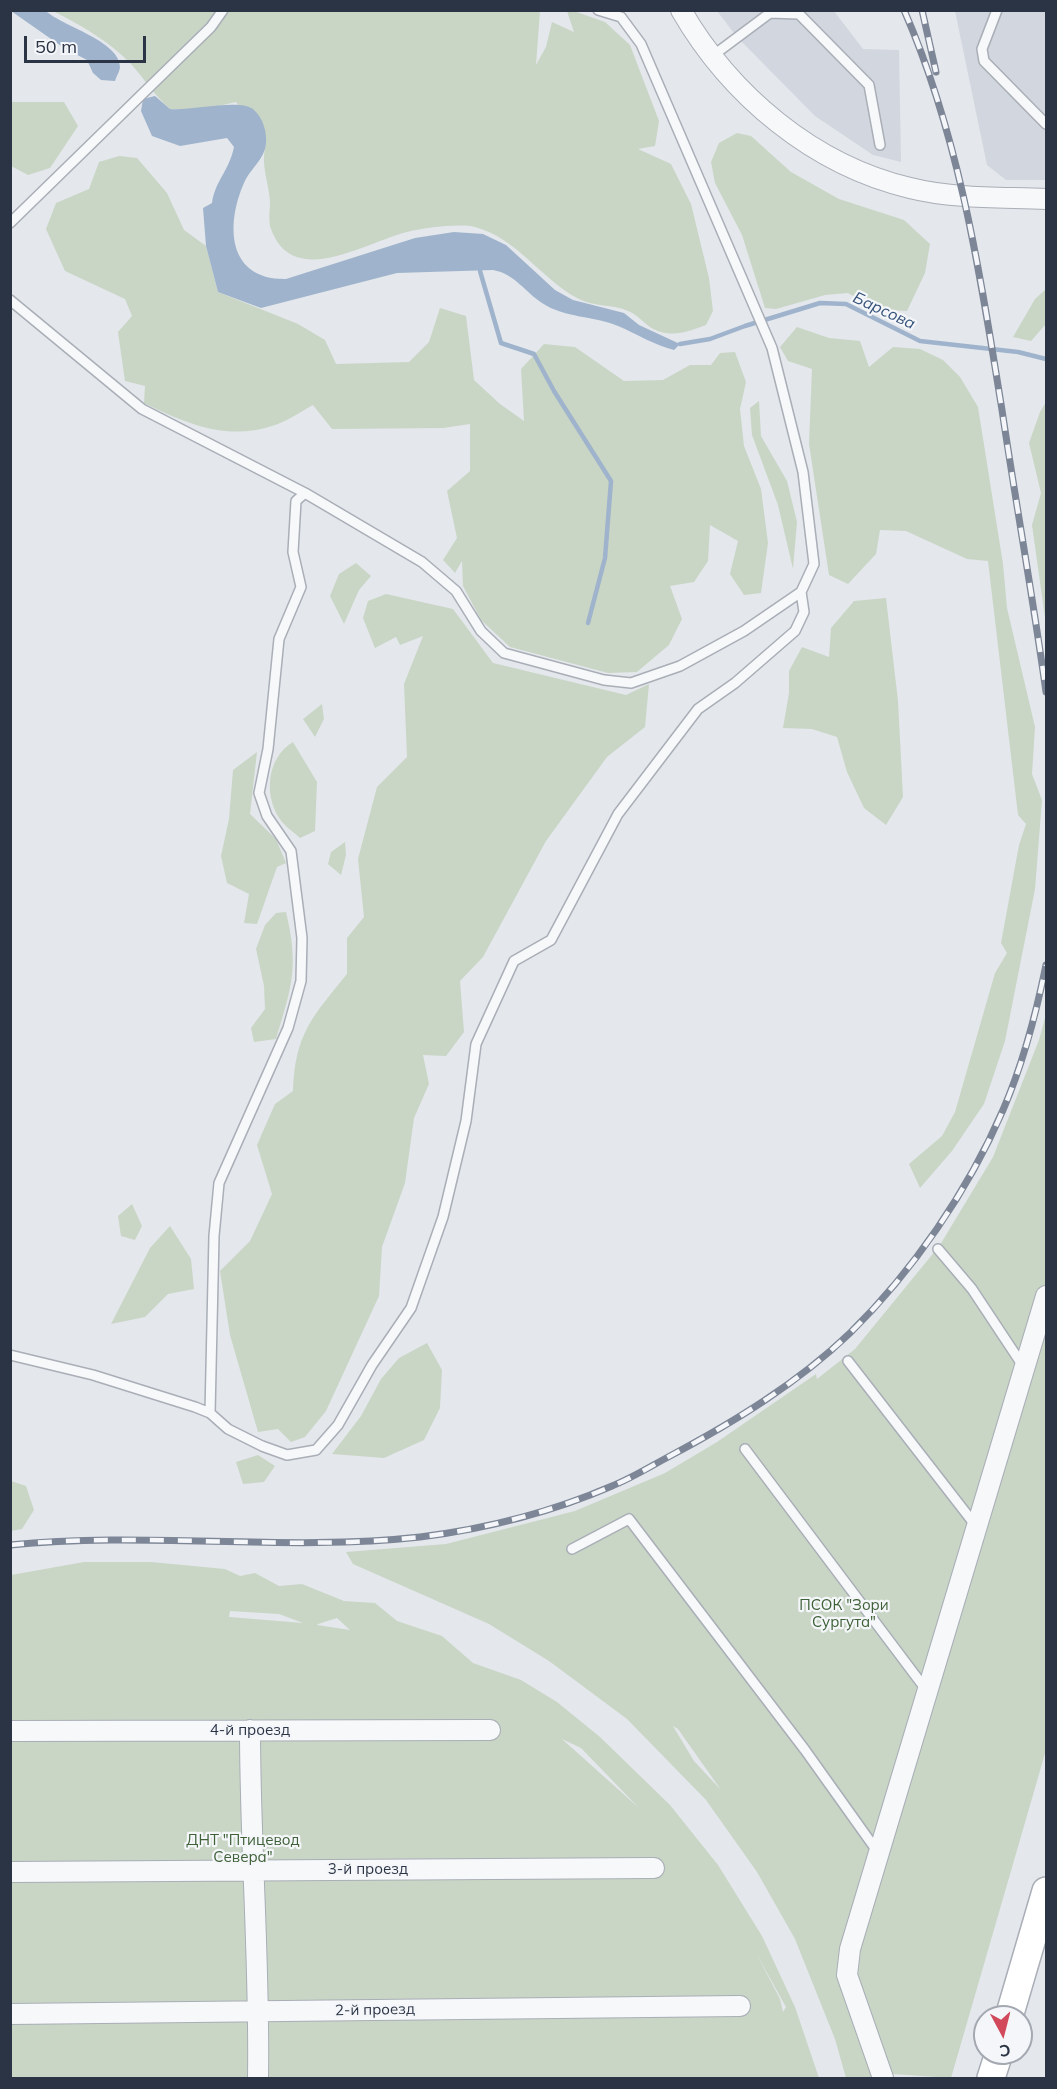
<!DOCTYPE html>
<html>
<head>
<meta charset="utf-8">
<style>
	body { margin:0 }
	#map { position:relative; width:1057px; height:2089px; overflow:hidden; background:#e4e7ec; font-family:Mulish,sans-serif }
	canvas { display:block }
	.frame { position:absolute; inset:0; border:12px solid #2b3445; pointer-events:none }
	.north { position:absolute; left:973px; top:2005px; width:60px; height:60px; box-sizing:border-box; background:#f4f6f9; border:2px solid #a4a8b1; border-radius:50%; rotate:173deg; font-size:16px; font-weight:700; line-height:24px; text-align:center; color:#2b3445 }
	.north::after { content:''; display:block; margin:auto; width:21px; height:27px; background:#d1495b; clip-path:polygon(50% 0,100% 100%,50% 72%,0 100%) }
	.scale { position:absolute; left:24px; top:36px; width:122px; height:27px; box-sizing:border-box; border:3px solid #2b3445; border-top:0; padding-left:8px; font-size:18px; line-height:21px; white-space:nowrap; color:#2b3445; -webkit-text-stroke:4px #f4f6f9; paint-order:stroke }
</style>
</head>
<body>
<div id="map">
<canvas width="1057" height="2089"></canvas>
<div class="frame"></div>
<div class="north">С</div>
<div class="scale">50 m</div>
</div>
<script>
const g = document.querySelector('canvas').getContext('2d');
g.lineJoin = 'round';
function fill(path, color) {
  g.fillStyle = color;
  g.fill(path, 'evenodd');
}
function trace(path, color, width, dash) {
  g.strokeStyle = color;
  g.lineWidth = width;
  g.lineCap = dash ? 'butt' : 'round';
  g.setLineDash(dash || []);
  g.stroke(path);
}
function write(font, color, halo, rows, align = 'center') {
  g.font = font + ' Mulish,sans-serif';
  g.lineWidth = 4.5;
  g.setLineDash([]);
  g.textBaseline = 'middle';
  g.strokeStyle = halo;
  g.fillStyle = color;
  for (const [text, x, y, turn = 0] of rows) {
    g.save();
    g.translate(x, y);
    g.rotate((+turn || 0) * Math.PI / 180);
    g.textAlign = isNaN(turn) ? turn : align;
    if (halo) g.strokeText(text, 0, 0);
    g.fillText(text, 0, 0);
    g.restore();
  }
}
const built = new Path2D(`
	M 717,11 L 834,11 L 863,49 L 899,50 L 901,162 L 873,155 L 815,116 L 737,37 Z
	M 955,11 L 1046,11 L 1046,180 L 1006,180 L 987,165 Z`);
const green = new Path2D(`
	M 53,11 L 540,11 L 536,65 L 546,47 L 552,22 L 574,32 L 567,11 L 574,11 L 605,22 L 630,45 L 659,121 L 655,146 L 638,149 L 671,164 L 691,204 L 709,278 L 713,311 L 706,325 C 688,332 669,339 650,327 C 643,322 636,314 628,311 C 613,304 594,307 579,299 C 542,280 517,238 475,227 C 460,223 423,228 407,232 C 366,242 293,290 271,229 C 268,221 270,211 270,202 C 269,182 260,165 266,144 L 236,102 L 205,109 L 170,109 C 154,95 144,78 130,63 C 108,40 80,25 53,11 Z
	M 11,102 L 64,102 L 78,126 L 50,168 L 28,175 L 11,166 Z
	M 737,133 L 751,136 L 791,172 L 839,199 L 904,220 L 930,244 L 925,273 L 907,311 L 876,309 L 848,293 L 825,295 L 776,309 L 765,308 L 742,235 L 715,183 L 711,162 L 719,143 Z
	M 119,156 L 137,158 L 167,193 L 184,230 L 206,246 L 218,292 L 298,324 L 325,340 L 336,364 L 409,362 L 429,342 L 440,308 L 466,316 L 474,380 L 500,404 L 524,421 L 521,369 L 544,344 L 575,347 L 624,381 L 663,380 L 690,365 L 711,365 L 720,353 L 735,352 L 746,382 L 740,409 L 744,446 L 761,489 L 768,543 L 761,593 L 744,595 L 730,574 L 738,541 L 710,525 L 708,561 L 694,582 L 670,586 L 682,619 L 669,645 L 637,672 L 608,673 L 510,647 L 481,620 L 463,586 L 462,561 L 455,573 L 443,560 L 457,538 L 447,491 L 470,471 L 470,424 L 443,428 L 332,429 L 313,405 C 300,412 286,422 272,426 C 226,441 185,423 144,403 L 145,386 L 125,381 L 118,332 L 132,316 L 125,299 L 65,271 L 46,229 L 56,203 L 89,189 L 99,162 Z
	M 1046,289 L 1046,324 L 1031,341 L 1013,337 L 1035,299 Z
	M 797,327 L 829,338 L 860,341 L 869,367 L 893,347 L 920,349 L 943,360 L 960,377 L 978,407 L 1003,564 L 1007,608 L 1035,727 L 1032,774 L 1042,800 L 1035,889 L 1005,1041 L 984,1104 L 952,1151 L 920,1188 L 909,1164 L 942,1136 L 955,1112 L 995,973 L 1007,953 L 1001,943 L 1019,845 L 1026,824 L 1018,815 L 988,561 L 967,559 L 906,531 L 880,530 L 876,554 L 848,584 L 829,575 L 809,444 L 812,369 L 788,361 L 780,347 Z
	M 759,401 L 761,436 L 787,481 L 797,522 L 793,569 L 778,505 L 752,435 L 750,408 Z
	M 1046,402 L 1046,625 L 1032,525 L 1041,493 L 1029,443 L 1040,412 Z
	M 356,563 L 371,576 L 359,590 L 344,624 L 330,596 L 339,574 Z
	M 386,594 L 453,609 L 493,663 L 626,695 L 649,684 L 645,727 L 607,757 L 546,841 L 483,957 L 460,981 L 464,1032 L 446,1056 L 423,1055 L 429,1084 L 414,1118 L 405,1183 L 382,1247 L 379,1296 L 326,1411 L 305,1437 L 291,1442 L 278,1429 L 258,1432 L 230,1335 L 220,1271 L 250,1241 L 272,1194 L 257,1145 L 275,1104 L 293,1091 C 295,1034 312,1017 347,974 L 347,938 L 364,917 L 358,859 L 377,787 L 407,757 L 404,684 L 423,636 L 400,645 L 396,637 L 375,648 L 363,618 L 368,601 Z
	M 886,598 L 898,701 L 903,797 L 886,825 L 864,808 L 847,772 L 837,737 L 812,729 L 783,728 L 789,693 L 789,671 L 802,647 L 829,657 L 831,628 L 854,601 Z
	M 322,704 L 324,719 L 315,737 L 303,719 Z
	M 293,742 L 317,782 L 315,831 L 300,838 C 295,833 287,828 282,822 C 263,798 266,758 293,742 Z
	M 257,752 L 250,814 L 276,839 L 286,863 L 277,867 L 257,924 L 244,923 L 249,894 L 227,883 L 221,856 L 229,819 L 233,770 Z
	M 345,842 L 346,855 L 341,875 L 328,864 L 331,852 Z
	M 286,912 C 299,967 292,986 276,1039 L 254,1042 L 251,1028 L 265,1009 L 264,986 L 256,949 L 265,925 L 276,913 Z
	M 1046,1014 L 1046,1750 L 951,2078 L 893,2074 L 877,2078 L 846,2078 L 835,2039 L 795,1939 L 757,1872 L 706,1800 L 627,1719 L 549,1661 L 489,1624 L 353,1564 L 346,1552 L 446,1544 L 575,1511 L 665,1473 L 717,1442 L 816,1374 L 817,1379 L 855,1349 L 940,1245 L 993,1157 L 1039,1040 ZM 673,1726 L 678,1729 L 721,1790 L 694,1761 Z
	M 132,1204 L 142,1226 L 135,1240 L 121,1236 L 118,1216 Z
	M 170,1226 L 191,1259 L 194,1289 L 168,1294 L 145,1317 L 111,1324 L 150,1248 Z
	M 427,1343 L 442,1370 L 440,1408 L 424,1440 L 384,1458 L 332,1454 L 361,1416 L 381,1379 L 399,1358 Z
	M 258,1455 L 275,1466 L 264,1482 L 243,1484 L 236,1462 Z
	M 11,1481 L 26,1486 L 34,1510 L 22,1529 L 11,1531 Z
	M 84,1562 L 151,1562 L 225,1569 L 240,1576 L 255,1573 L 279,1586 L 302,1584 L 344,1601 L 375,1603 L 397,1621 L 442,1636 L 473,1663 L 521,1680 L 557,1702 L 600,1737 L 670,1805 L 718,1865 L 762,1936 L 795,2007 L 819,2078 L 11,2078 L 11,1575 ZM 230,1611 L 279,1614 L 303,1623 L 229,1617 ZM 337,1618 L 350,1630 L 317,1625 L 318,1624 ZM 562,1739 L 581,1748 L 639,1808 ZM 756,1953 L 786,2007 L 783,2012 L 780,1999 Z`);
const water = new Path2D(`
	M 11,11 L 46,11 C 62,26 120,41 120,67 C 120,71 116,77 115,81 L 101,80 L 93,73 L 87,60 L 64,48 Z
	M 155,96 L 170,109 C 192,111 241,98 254,110 C 263,118 267,132 266,144 C 264,160 250,169 244,183 C 225,226 228,280 286,279 L 415,238 L 454,232 L 483,234 L 506,245 L 555,290 L 573,300 L 624,313 L 639,325 L 680,344 L 674,350 C 654,345 637,334 618,326 C 595,316 564,318 542,303 C 525,292 515,274 493,270 L 397,273 L 261,308 L 218,292 L 206,246 L 203,208 L 212,203 C 215,181 229,171 234,147 L 227,138 L 180,146 L 152,136 L 141,111 L 143,99 Z`);
const stream = new Path2D(`
	M 480,271 L 501,343 L 534,354 L 554,391 L 611,481 L 605,558 L 588,623
	M 680,344 L 710,339 L 745,326 L 820,303 L 846,304 L 920,341 L 1018,352 L 1046,359`);
const lane = new Path2D(`
	M 997,10 L 982,49 L 984,61 L 1046,124
	M 711,57 L 770,13 L 799,14 L 869,85 L 880,145
	M 10,223 L 211,27 L 223,10
	M 10,300 L 142,409 L 305,493 L 422,562 L 456,591 L 481,631 L 504,653 L 604,680 L 631,683 L 680,666 L 744,631 L 801,592 L 814,564 L 803,472 L 772,348 L 641,44 L 621,17 L 598,10
	M 938,1249 L 972,1289 L 1023,1366
	M 10,1355 L 93,1375 L 195,1407 L 210,1413 L 228,1429 L 262,1446 L 287,1455 L 316,1450 L 338,1425 L 372,1365 L 411,1308 L 443,1217 L 466,1121 L 476,1044 L 514,961 L 551,940 L 618,814 L 698,709 L 735,683 L 795,631 L 804,612 L 801,592
	M 848,1361 L 976,1526
	M 210,1413 L 214,1236 L 219,1183 L 288,1028 L 301,981 L 302,938 L 291,851 L 267,816 L 259,793 L 268,749 L 279,639 L 301,587 L 293,552 L 296,501 L 305,493
	M 745,1449 L 927,1691
	M 572,1549 L 629,1519 L 805,1750 L 877,1851`);
const street = new Path2D(`
	M 681,10 C 730,95 813,165 910,188 C 954,199 1002,197 1046,199
	M 250,1730 C 250,1846 260,1962 258,2078
	M 10,1731 L 490,1730
	M 10,1872 L 654,1868
	M 10,2014 L 740,2006
	M 883,2078 L 847,1975 L 850,1949 L 1046,1296`);
const secondary = new Path2D(`
	M 1009,2017 L 1046,1891
	M 991,2078 L 999,2053`);
const rail = new Path2D(`
	M 904,10 C 960,138 980,274 1002,410 C 1016,504 1033,598 1046,692
	M 922,10 L 936,72
	M 10,1545 C 147,1531 284,1552 420,1537 C 485,1529 552,1512 612,1486 C 632,1478 651,1466 670,1456 C 734,1422 798,1383 850,1333 C 913,1271 968,1191 1003,1110 C 1023,1064 1036,1014 1046,965`);
const parkNames = [
	["ПСОК \"Зори",844,1605],
	["Сургута\"",844,1622],
	["ДНТ \"Птицевод",243,1840],
	["Севера\"",243,1857]
];
const streetNames = [
	["4-й проезд",250,1730],
	["3-й проезд",368,1869],
	["2-й проезд",375,2010,-1]
];
const waterNames = [
	["Барсова",884,311,25]
];
fill(built, '#d2d6de');
fill(green, '#c9d6c5');
fill(water, '#9fb4cc');
trace(stream, '#9fb4cc', 4.5);
trace(lane, '#a9aeb7', 12);
trace(street, '#a9aeb7', 22);
trace(secondary, '#a9aeb7', 30);
trace(lane, '#f7f8fa', 9);
trace(street, '#f7f8fa', 20);
trace(secondary, '#fff', 27);
trace(rail, '#7d8696', 7);
trace(rail, '#f4f6f9', 4.5, [14]);
write('15px', '#3f6138', '#f4f6f9', parkNames);
write('15px', '#2b3445', '#f4f6f9', streetNames);
write('italic 16px', '#34527a', '#f4f6f9', waterNames);
</script>
</body>
</html>
